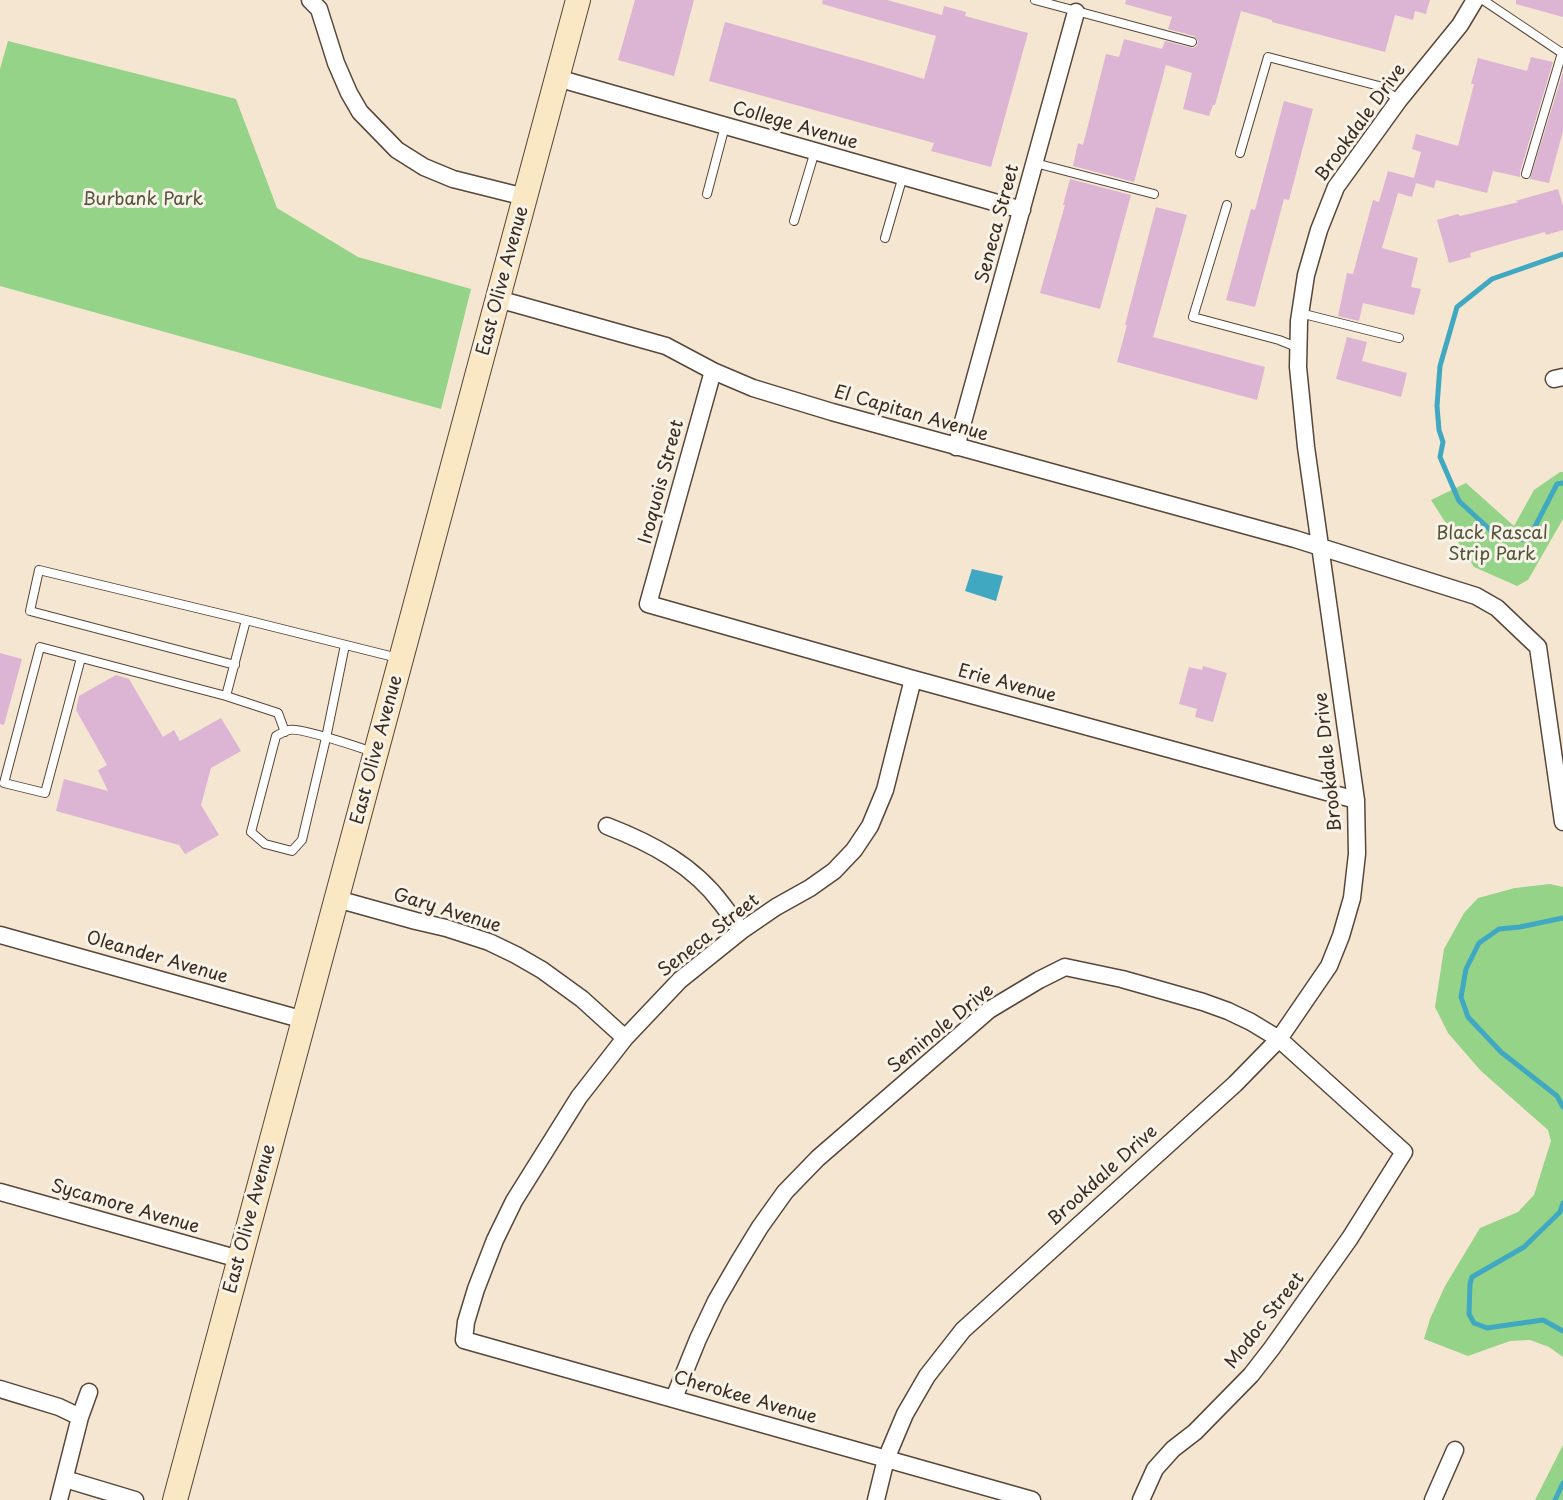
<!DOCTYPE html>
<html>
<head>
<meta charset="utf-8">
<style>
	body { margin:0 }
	canvas { display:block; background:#f5e6d1 }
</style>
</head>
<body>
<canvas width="1563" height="1500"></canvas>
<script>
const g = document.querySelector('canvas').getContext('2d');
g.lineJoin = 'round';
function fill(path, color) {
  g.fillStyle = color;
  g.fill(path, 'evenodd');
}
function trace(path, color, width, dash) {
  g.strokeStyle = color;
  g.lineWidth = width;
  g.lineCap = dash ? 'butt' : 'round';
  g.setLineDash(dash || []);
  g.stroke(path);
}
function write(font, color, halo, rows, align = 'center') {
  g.font = font + ' "Playpen Sans",sans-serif';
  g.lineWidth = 6;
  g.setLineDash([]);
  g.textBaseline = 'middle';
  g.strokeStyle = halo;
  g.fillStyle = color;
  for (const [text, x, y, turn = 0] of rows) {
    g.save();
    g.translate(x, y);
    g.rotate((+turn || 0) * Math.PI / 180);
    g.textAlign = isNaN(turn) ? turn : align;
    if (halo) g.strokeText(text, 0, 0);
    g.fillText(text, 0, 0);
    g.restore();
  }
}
const green = new Path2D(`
	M 8,41 L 236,99 L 277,208 L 358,257 L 471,289 L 441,409 L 0,286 L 0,69 Z
	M 1560,472 L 1563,472 L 1563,519 L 1528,580 L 1517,586 L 1474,567 L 1431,500 L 1466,483 L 1514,526 L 1534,490 Z
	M 1550,884 L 1563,887 L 1563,1357 L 1549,1347 L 1530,1340 L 1510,1341 L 1468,1356 L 1424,1339 L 1430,1319 L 1445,1286 L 1480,1228 L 1518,1212 L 1534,1195 L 1551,1141 L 1548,1130 L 1481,1071 L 1448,1033 L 1435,1007 L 1444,949 L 1464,913 L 1478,898 L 1515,888 Z
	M 1563,1445 L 1563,1500 L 1535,1500 Z`);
const water = new Path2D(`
	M 972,569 L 1003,576 L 996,601 L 965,591 Z`);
const stream = new Path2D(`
	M 1563,254 L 1492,279 L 1457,307 L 1440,366 L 1437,406 L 1439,430 L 1443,442 L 1440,457 L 1459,501 L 1498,537 L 1528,540 L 1557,484 L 1563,483
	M 1563,918 L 1520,927 L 1499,929 L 1479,943 L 1466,969 L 1461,997 L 1468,1017 L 1501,1052 L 1557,1096 L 1563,1107
	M 1563,1203 L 1560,1212 L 1524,1247 L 1472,1277 L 1470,1284 L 1469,1314 L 1474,1323 L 1487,1328 L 1543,1320 L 1563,1331
	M 1555,1500 L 1563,1483`);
const building = new Path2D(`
	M 635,0 L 694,0 L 674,76 L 618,60 Z
	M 823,0 L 887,0 L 942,15 L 944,6 L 966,12 L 965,16 L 1028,33 L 991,167 L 931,151 L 934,143 L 709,81 L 725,22 L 864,61 L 924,79 L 936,36 L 822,4 Z
	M 1126,0 L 1430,0 L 1426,14 L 1415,11 L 1413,20 L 1395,15 L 1385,52 L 1272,22 L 1272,20 L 1241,11 L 1215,105 L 1213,105 L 1209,116 L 1183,109 L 1192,73 L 1166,65 L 1134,182 L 1073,166 L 1078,143 L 1083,145 L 1106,54 L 1119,57 L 1124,39 L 1162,49 L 1165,41 L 1193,48 L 1197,46 L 1198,41 L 1194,36 L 1168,29 L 1172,17 L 1125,4 Z
	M 1516,0 L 1563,0 L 1563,17 L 1516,4 Z
	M 1531,57 L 1553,62 L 1520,172 L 1520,177 L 1493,171 L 1487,193 L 1436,180 L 1434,188 L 1416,183 L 1412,197 L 1398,193 L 1382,248 L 1418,258 L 1411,287 L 1421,289 L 1414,315 L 1363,303 L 1359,321 L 1338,316 L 1347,273 L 1353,274 L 1373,200 L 1379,202 L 1388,171 L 1414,178 L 1421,152 L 1412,149 L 1416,134 L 1458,146 L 1474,84 L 1471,84 L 1478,58 L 1527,71 Z
	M 1563,72 L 1563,131 L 1549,183 L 1530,179 Z
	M 1284,101 L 1313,109 L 1289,200 L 1284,199 L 1255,307 L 1226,300 L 1251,209 L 1255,210 Z
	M 1070,179 L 1131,195 L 1100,309 L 1040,293 L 1065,205 L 1063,205 Z
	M 1558,189 L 1563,206 L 1563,230 L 1546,235 L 1545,232 L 1512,241 L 1470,253 L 1471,257 L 1449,263 L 1437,220 L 1458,214 L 1460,216 L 1519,202 L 1515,201 Z
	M 1156,207 L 1187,215 L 1153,337 L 1265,367 L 1257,400 L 1117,362 L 1127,325 L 1125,325 Z
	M 1347,337 L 1367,342 L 1362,361 L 1407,373 L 1401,397 L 1336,379 Z
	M 0,653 L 22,659 L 4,725 L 0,724 Z
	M 1203,666 L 1227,673 L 1213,722 L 1195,717 L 1197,709 L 1179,704 L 1189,667 L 1202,670 Z
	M 116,675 L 129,679 L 163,737 L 174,730 L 180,741 L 221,718 L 241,751 L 211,768 L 201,805 L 219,835 L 185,854 L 179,845 L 56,811 L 64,779 L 108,791 L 98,770 L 107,765 L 76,710 L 79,696 Z`);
const lane = new Path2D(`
	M 1035,0 L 1192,42
	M 1483,0 L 1562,53 L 1563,52
	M 1240,153 L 1268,57 L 1379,86 L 1399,100
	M 1035,163 L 1154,194
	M 1526,174 L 1562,53
	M 707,194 L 725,126
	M 1227,205 L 1193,317 L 1279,340 L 1299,348
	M 794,221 L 815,151
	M 885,238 L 903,176
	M 1300,313 L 1399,338
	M 345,645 L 326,738 L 302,840 L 292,851 L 265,844 L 251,832 L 276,736 C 280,734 285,731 289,730 C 300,727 358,747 373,752
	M 81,658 L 45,793 L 4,783 L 40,647 L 226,696
	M 235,665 L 30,611 L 39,570 L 246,620
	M 285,732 L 278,713 L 226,696 L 246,620 L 398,658`);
const street = new Path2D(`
	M 310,0 L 319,9 L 336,63 L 349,93 L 360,112 L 397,150 L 424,167 L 453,179 L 525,197
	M 557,78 L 1022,210
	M 498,299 L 666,346 L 713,371 L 753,388 L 832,412 L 1295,539 L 1476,596 L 1497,608 L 1538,647 L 1563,822
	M 713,371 L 648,604 L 913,679 L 1356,800
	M 1554,379 L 1563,377
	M 956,447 L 1076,12
	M 913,679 L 885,790 L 870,826 L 854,850 L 834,871 L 810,888 L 776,907 L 741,931 L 680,980 L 625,1038 L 579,1097 L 514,1201 L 495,1240 L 476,1289 L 466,1322 L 464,1340 L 1032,1500
	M 607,826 C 651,843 693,865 722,904 C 729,913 735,922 741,931
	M 337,899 L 416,921 L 446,928 L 489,942 L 516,955 L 542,970 L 582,999 L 625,1038
	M 0,935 L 304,1020
	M 0,1192 L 239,1259
	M 0,1389 L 59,1407 L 80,1417
	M 674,1398 L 698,1339 L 716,1301 L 738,1263 L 760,1227 L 785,1192 L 818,1158 L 989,1010 L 1039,980 L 1065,967 L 1122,979 L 1203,1002 L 1228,1011 L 1251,1022 L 1279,1039 L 1404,1152 L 1350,1238 L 1272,1348 L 1251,1375 L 1195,1432 L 1173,1449 L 1155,1469 L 1141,1500
	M 65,1479 L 135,1500
	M 59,1500 L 80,1417 L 89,1392
	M 876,1500 L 886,1459 L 905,1414 L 927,1376 L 963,1330 L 1235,1084 L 1279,1039 L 1329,966 L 1341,936 L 1352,898 L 1357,854 L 1356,800 L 1306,447 L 1298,367 L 1299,321 L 1306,275 L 1319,230 L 1336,187 L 1399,100 L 1460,25 L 1475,0
	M 1433,1500 L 1455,1450`);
const secondary = new Path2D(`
	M 175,1500 L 578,0`);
const streetNames = [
	["Brookdale Drive",1361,123,-54],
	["College Avenue",795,126,16],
	["Seneca Street",998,224,-75],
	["East Olive Avenue",503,281,-75],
	["El Capitan Avenue",911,414,16],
	["Iroquois Street",662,482,-75],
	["Erie Avenue",1007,684,15],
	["East Olive Avenue",377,750,-75],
	["Brookdale Drive",1329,762,-96],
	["Gary Avenue",447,911,17],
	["Seneca Street",709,936,-38],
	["Oleander Avenue",157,958,16],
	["Seminole Drive",941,1029,-39],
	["Brookdale Drive",1103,1176,-42],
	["Sycamore Avenue",125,1207,16],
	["East Olive Avenue",250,1219,-75],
	["Modoc Street",1265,1321,-52],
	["Cherokee Avenue",745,1398,16]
];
const parkNames = [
	["Burbank Park",143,200],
	["Black Rascal",1492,534],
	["Strip Park",1492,555]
];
fill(green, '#95d388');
fill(water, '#41a8c1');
trace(stream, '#41a8c1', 5);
fill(building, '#dcb4d4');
trace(lane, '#574639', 10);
trace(street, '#574639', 19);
trace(secondary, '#574639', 26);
trace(lane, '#fff', 8);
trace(street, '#fff', 16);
trace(secondary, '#fae7c3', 24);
write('18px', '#3b2a1e', '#f7f3e8', streetNames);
write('18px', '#525438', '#f7f3e8', parkNames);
</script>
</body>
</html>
